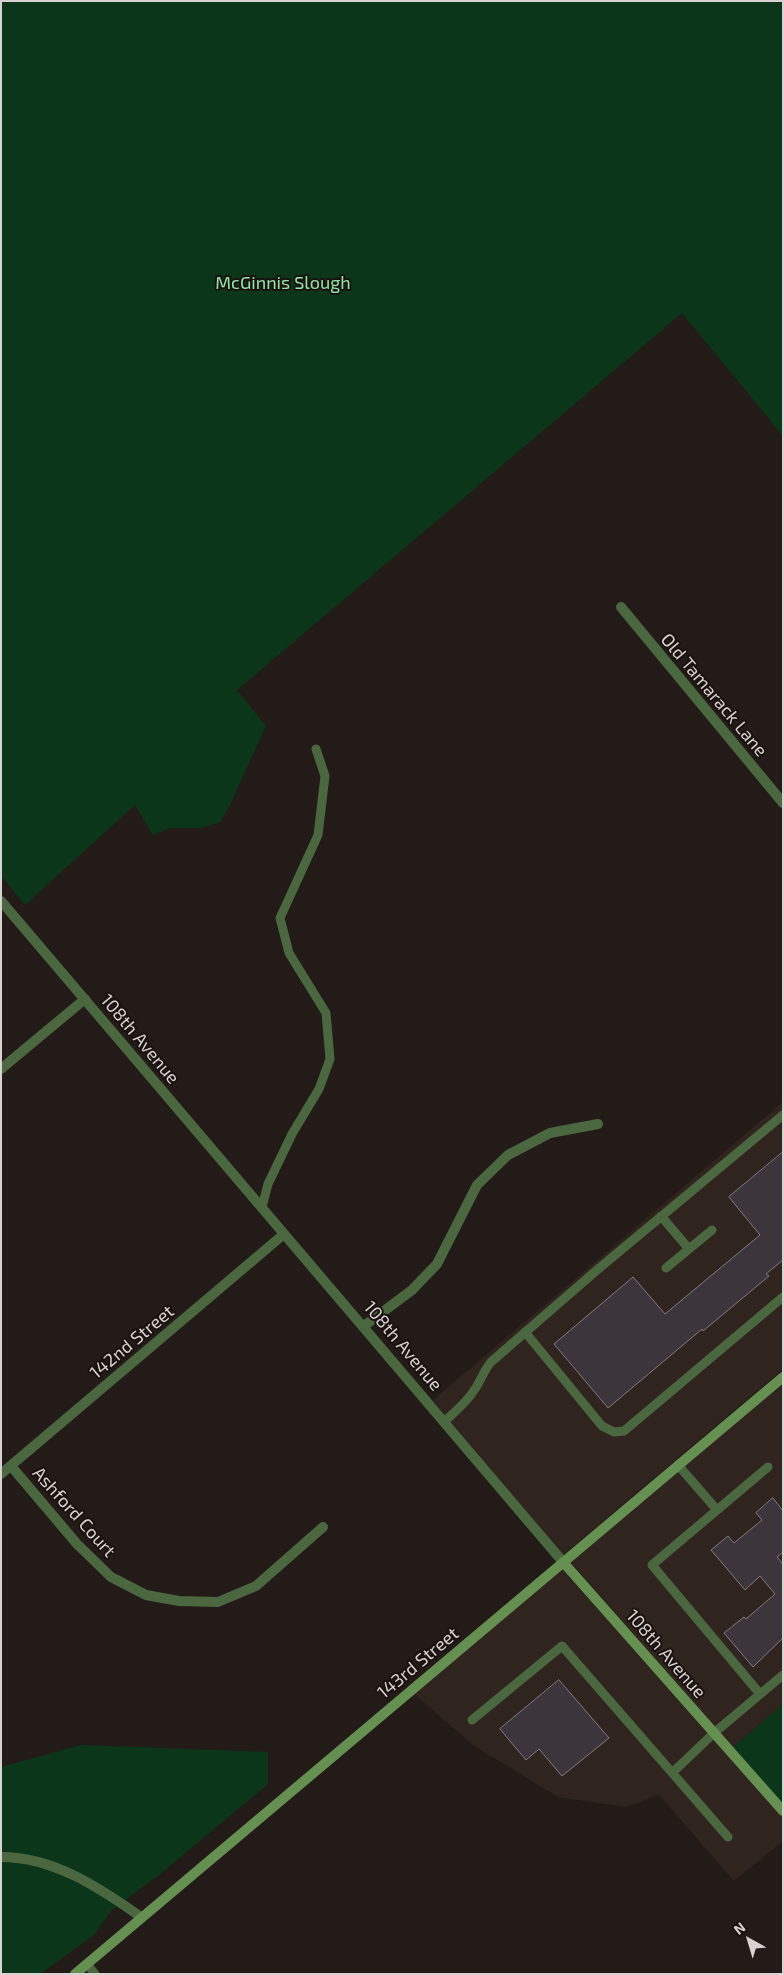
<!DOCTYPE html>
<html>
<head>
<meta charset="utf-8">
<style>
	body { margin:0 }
	#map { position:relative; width:784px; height:1975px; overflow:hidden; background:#231b18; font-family:"Exo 2",sans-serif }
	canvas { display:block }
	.frame { position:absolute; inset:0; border:2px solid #d8d2d0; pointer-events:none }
	.north { position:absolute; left:724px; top:1915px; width:50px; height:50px; -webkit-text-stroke:4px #1a120f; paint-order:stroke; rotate:321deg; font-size:14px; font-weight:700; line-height:20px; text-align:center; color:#d8d2d0 }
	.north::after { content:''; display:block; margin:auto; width:18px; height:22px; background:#d8d2d0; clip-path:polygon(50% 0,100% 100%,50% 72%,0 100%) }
</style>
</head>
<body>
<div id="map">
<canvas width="784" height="1975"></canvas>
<div class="frame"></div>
<div class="north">N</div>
</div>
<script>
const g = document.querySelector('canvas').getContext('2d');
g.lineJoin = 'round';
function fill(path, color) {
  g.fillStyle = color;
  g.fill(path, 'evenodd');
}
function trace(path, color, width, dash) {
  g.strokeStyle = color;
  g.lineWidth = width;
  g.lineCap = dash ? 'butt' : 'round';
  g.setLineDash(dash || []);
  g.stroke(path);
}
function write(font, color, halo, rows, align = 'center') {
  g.font = font + ' "Exo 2",sans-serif';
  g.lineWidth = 4;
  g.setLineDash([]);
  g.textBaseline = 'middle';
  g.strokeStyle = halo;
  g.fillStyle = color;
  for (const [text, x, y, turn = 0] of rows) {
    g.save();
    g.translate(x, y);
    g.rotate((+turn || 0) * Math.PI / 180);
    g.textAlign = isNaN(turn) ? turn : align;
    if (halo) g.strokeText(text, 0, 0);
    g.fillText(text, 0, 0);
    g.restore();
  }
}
const built = new Path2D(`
	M 783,1102 L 783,1369 L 563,1555 L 433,1400 Z
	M 781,1385 L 783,1393 L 783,1704 L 733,1747 L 571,1562 Z
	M 562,1569 L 783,1818 L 783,1841 L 734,1881 L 659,1795 L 625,1807 L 558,1797 L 473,1745 L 414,1694 Z`);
const green = new Path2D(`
	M 1,1 L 783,1 L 783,436 L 682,313 L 237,690 L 266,726 L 230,805 L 220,822 L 201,828 L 170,828 L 153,835 L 135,805 L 25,905 L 1,876 Z
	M 783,1704 L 783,1805 L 733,1747 Z
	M 81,1745 L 268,1752 L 268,1784 L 164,1871 L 111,1911 L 94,1935 L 40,1974 L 1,1974 L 1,1767 Z`);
const building = new Path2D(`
	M 783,1152 L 783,1260 L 766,1274 L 769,1276 L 703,1331 L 702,1329 L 608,1408 L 554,1344 L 633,1277 L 665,1314 L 760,1235 L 729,1197 Z
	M 773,1498 L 783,1511 L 783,1552 L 777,1557 L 783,1564 L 783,1638 L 753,1667 L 724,1633 L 744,1617 L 746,1619 L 775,1594 L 760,1576 L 745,1590 L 711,1550 L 728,1536 L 734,1543 L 762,1520 L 756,1513 Z
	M 559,1680 L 609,1738 L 562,1776 L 539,1749 L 526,1760 L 500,1729 Z`);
const lane = new Path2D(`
	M 262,1207 L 268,1184 L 292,1134 L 319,1089 L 330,1059 L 326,1013 L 289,953 L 280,918 L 318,835 L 325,776 L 316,749
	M 661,1216 L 689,1249 L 666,1268
	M 689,1249 L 712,1230
	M 525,1332 L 602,1426 L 614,1432 L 624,1431 L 783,1297
	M 445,1421 C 456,1411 467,1402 475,1389 C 481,1380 483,1372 491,1362 L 597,1270 L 783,1115
	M 678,1465 L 717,1510
	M 760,1694 L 652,1565 L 768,1467
	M 472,1720 L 562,1646 L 728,1837
	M 672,1773 L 714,1733 L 783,1675
	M 87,1964 L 95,1974`);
const street = new Path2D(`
	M 621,607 L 783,803
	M 1,901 L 563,1562
	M 1,1069 L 85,999
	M 364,1326 L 412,1290 L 437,1264 L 477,1185 L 508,1155 L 550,1133 L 598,1124
	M 11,1466 L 77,1544 L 111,1577 L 146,1595 L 179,1601 L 218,1602 L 256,1586 L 323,1527
	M 1,1474 L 284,1234
	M 1,1857 C 54,1857 100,1888 141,1917`);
const secondary = new Path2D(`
	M 563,1562 L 783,1811
	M 75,1974 L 783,1377`);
const parkNames = [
	["McGinnis Slough",283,283]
];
const streetNames = [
	["Old Tamarack Lane",714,695,50],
	["108th Avenue",140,1039,50],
	["142nd Street",132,1342,-40],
	["108th Avenue",403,1346,50],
	["Ashford Court",74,1512,48],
	["108th Avenue",666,1654,49],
	["143rd Street",418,1663,-40]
];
fill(built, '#30241e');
fill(green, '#0b361a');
fill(building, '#3c363c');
trace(building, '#817a82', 1);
trace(lane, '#4b673f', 9);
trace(street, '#4b673f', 10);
trace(secondary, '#659051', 10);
write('18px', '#91e6a6', '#1a120f', parkNames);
write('18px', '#d8d2d0', '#1a120f', streetNames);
</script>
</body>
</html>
